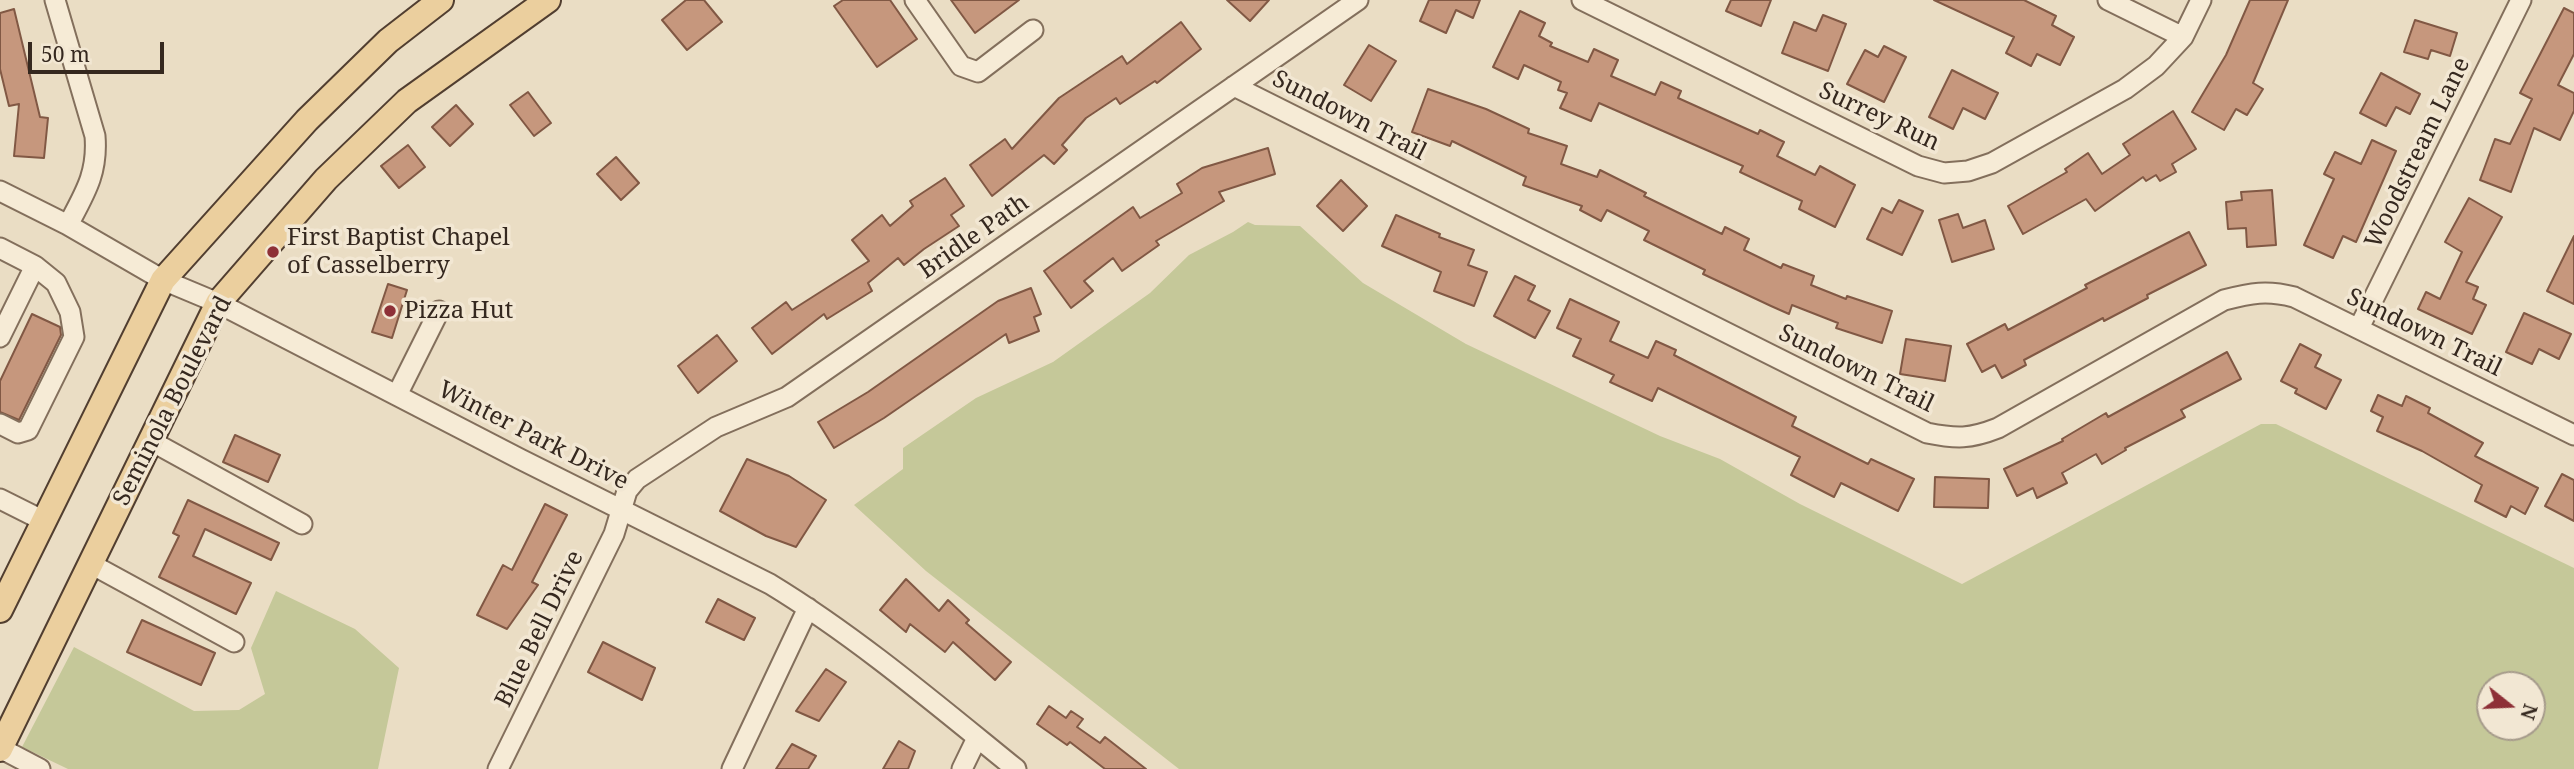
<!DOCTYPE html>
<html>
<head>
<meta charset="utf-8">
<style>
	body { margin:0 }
	#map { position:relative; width:2574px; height:769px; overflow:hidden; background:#eaddc4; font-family:"Noto Serif",serif }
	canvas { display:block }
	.north { position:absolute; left:2476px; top:671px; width:70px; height:70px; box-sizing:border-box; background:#f2e7d3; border:2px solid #a69b8b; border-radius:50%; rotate:108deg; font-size:19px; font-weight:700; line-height:28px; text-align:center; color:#35281f }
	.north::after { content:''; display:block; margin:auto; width:24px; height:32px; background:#8e3037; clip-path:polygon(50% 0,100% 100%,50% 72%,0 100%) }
	.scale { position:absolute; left:28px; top:42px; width:136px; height:32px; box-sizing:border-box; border:4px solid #35281f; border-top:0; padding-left:9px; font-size:21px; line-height:24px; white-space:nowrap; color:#35281f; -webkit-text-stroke:5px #f2e7d3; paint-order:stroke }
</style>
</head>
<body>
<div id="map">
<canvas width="2574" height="769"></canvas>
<div class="north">N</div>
<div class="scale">50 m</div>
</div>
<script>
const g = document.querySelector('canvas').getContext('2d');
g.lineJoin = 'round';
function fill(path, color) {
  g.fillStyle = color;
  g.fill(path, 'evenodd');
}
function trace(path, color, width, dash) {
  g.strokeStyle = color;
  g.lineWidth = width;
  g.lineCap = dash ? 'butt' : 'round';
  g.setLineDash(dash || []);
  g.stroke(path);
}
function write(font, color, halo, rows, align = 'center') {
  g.font = font + ' "Noto Serif",serif';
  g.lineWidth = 7;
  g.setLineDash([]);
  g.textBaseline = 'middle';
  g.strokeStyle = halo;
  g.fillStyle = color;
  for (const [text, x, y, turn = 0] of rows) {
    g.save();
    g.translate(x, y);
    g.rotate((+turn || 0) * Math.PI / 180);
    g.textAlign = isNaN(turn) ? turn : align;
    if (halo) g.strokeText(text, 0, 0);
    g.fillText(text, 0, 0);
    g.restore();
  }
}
const green = new Path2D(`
	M 1248,222 L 1255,225 L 1300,226 L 1363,283 L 1466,344 L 1660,436 L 1720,459 L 1800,504 L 1962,584 L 2261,424 L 2276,424 L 2574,568 L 2574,769 L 1179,769 L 926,571 L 854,505 L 903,469 L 903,448 L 976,398 L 1053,362 L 1150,293 L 1189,255 L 1233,232 ZM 2490,685 L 2532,685 L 2532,727 L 2490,727 Z
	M 276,591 L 355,629 L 399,668 L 378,769 L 68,769 L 22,747 L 74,647 L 194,711 L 239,710 L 265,694 L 251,648 Z`);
const building = new Path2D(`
	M 686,0 L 704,0 L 722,22 L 687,50 L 662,20 Z
	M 843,0 L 890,0 L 917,39 L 877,67 L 834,6 Z
	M 951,0 L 1019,0 L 975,33 Z
	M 1227,0 L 1269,0 L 1250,21 Z
	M 1429,0 L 1480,0 L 1473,18 L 1456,10 L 1446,33 L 1420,21 Z
	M 1731,0 L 1771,0 L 1761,26 L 1726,11 Z
	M 1934,0 L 2024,0 L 2056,16 L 2052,25 L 2074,37 L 2060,65 L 2037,54 L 2031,66 L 2006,53 L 2014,37 Z
	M 2250,0 L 2288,0 L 2253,83 L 2263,89 L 2247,115 L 2236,109 L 2224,130 L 2192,112 L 2226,55 Z
	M 2564,8 L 2574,13 L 2574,54 L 2558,85 L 2574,93 L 2574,111 L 2560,140 L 2534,128 L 2511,192 L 2480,180 L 2495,139 L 2510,144 L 2532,99 L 2520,93 Z
	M 14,9 L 40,117 L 48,118 L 44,158 L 14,156 L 19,104 L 9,106 L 0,69 L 0,13 Z
	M 1520,11 L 1545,23 L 1539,36 L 1552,43 L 1550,46 L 1588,62 L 1594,49 L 1618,60 L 1611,76 L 1655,95 L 1661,82 L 1681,91 L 1678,98 L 1758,134 L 1760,130 L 1784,142 L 1777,156 L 1815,175 L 1820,166 L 1855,185 L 1835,227 L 1799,209 L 1802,201 L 1740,172 L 1743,166 L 1599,103 L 1591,121 L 1560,108 L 1567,93 L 1558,90 L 1561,82 L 1524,65 L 1518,79 L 1493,67 Z
	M 1823,15 L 1846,24 L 1828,71 L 1782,53 L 1794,22 L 1816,31 Z
	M 2415,20 L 2457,33 L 2450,56 L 2431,50 L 2428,59 L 2404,52 Z
	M 1181,22 L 1201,49 L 1157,83 L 1155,81 L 1120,104 L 1116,98 L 1086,118 L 1062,145 L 1067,150 L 1054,164 L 1044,155 L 992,196 L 970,165 L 1005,139 L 1012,149 L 1059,98 L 1122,56 L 1127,64 Z
	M 1369,45 L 1396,61 L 1371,101 L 1344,85 Z
	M 1884,46 L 1906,57 L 1884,102 L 1847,84 L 1865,50 L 1878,57 Z
	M 1952,70 L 1998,93 L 1985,119 L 1963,108 L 1953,129 L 1929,117 Z
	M 2381,73 L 2420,94 L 2410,114 L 2396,107 L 2386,126 L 2360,113 Z
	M 1428,89 L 1486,109 L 1529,129 L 1528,133 L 1567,146 L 1561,164 L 1597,177 L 1600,170 L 1646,193 L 1644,196 L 1722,234 L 1725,227 L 1749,239 L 1744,250 L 1781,268 L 1783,264 L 1814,276 L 1811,285 L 1846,299 L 1847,296 L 1892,311 L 1882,343 L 1836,328 L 1838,323 L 1792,305 L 1789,314 L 1771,306 L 1703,274 L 1705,270 L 1644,240 L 1649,231 L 1607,210 L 1601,221 L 1580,210 L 1582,206 L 1523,185 L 1526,177 L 1452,141 L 1450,146 L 1412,132 Z
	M 528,92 L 551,123 L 534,136 L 510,105 Z
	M 456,105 L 473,124 L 450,146 L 432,127 Z
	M 2173,111 L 2196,149 L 2172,164 L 2176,172 L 2160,181 L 2156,175 L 2146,181 L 2143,177 L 2095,211 L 2086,199 L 2023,234 L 2008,206 L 2067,172 L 2065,169 L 2088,153 L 2102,174 L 2130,155 L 2123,144 Z
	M 2372,140 L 2396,151 L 2356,242 L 2343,236 L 2333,258 L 2304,245 L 2334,179 L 2324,174 L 2335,152 L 2361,164 Z
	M 408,145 L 425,167 L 399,188 L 381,166 Z
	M 1268,148 L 1275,174 L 1219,192 L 1224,201 L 1156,241 L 1159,245 L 1122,271 L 1113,258 L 1084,281 L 1093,291 L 1071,308 L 1044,271 L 1133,207 L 1140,218 L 1182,193 L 1177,184 L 1202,168 Z
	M 616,157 L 639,183 L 621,200 L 597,174 Z
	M 945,178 L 964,206 L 951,215 L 959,226 L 924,249 L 904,265 L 898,258 L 868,283 L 872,291 L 827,319 L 824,314 L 772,354 L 752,328 L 786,302 L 792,310 L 869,261 L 852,240 L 882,215 L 890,226 L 913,206 L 910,201 Z
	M 1341,180 L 1367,206 L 1343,231 L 1317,206 Z
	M 2272,190 L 2276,245 L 2247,247 L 2246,228 L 2228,229 L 2226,202 L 2242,200 L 2241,192 Z
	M 2469,198 L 2502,217 L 2466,282 L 2478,287 L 2473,299 L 2486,305 L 2472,334 L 2418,309 L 2426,292 L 2440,299 L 2462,252 L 2445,242 Z
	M 1899,200 L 1923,211 L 1902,255 L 1867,239 L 1882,208 L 1892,213 Z
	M 1958,214 L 1963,228 L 1985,220 L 1994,249 L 1952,262 L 1939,220 Z
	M 1396,215 L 1440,234 L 1439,237 L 1474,250 L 1468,265 L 1487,272 L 1474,306 L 1434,291 L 1441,272 L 1382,246 Z
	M 2189,232 L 2206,265 L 2147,295 L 2148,298 L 2104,321 L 2103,318 L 2024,360 L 2026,365 L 2002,378 L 1995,365 L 1982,372 L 1967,344 L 2005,324 L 2008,330 L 2087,288 L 2085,285 Z
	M 2574,236 L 2574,304 L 2547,291 Z
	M 1515,276 L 1535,286 L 1528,300 L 1550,311 L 1535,338 L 1494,316 Z
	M 388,284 L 407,290 L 392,338 L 372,332 Z
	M 1031,288 L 1041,314 L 1034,317 L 1039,331 L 1009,343 L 1006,334 L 884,418 L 834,448 L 818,422 L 868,392 L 998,301 Z
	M 1570,299 L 1619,322 L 1610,341 L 1648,358 L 1656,341 L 1676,350 L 1674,355 L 1796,417 L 1792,426 L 1868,464 L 1871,459 L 1914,479 L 1898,511 L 1841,483 L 1834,497 L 1791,475 L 1800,457 L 1658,388 L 1652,401 L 1610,382 L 1614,375 L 1573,356 L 1581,339 L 1557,328 Z
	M 2524,313 L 2571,334 L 2559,359 L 2539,349 L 2532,364 L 2506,352 Z
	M 32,314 L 60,327 L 61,335 L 19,420 L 0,412 L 0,381 Z
	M 717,335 L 737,361 L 698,393 L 678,366 Z
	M 1906,339 L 1951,346 L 1945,381 L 1900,374 Z
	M 2300,344 L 2321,355 L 2315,367 L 2341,380 L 2326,409 L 2295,393 L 2297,389 L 2281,381 Z
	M 2227,352 L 2241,379 L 2181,410 L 2185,417 L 2125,448 L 2126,450 L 2102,464 L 2096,454 L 2062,473 L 2067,483 L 2037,498 L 2033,488 L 2017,496 L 2004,469 L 2063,441 L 2062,439 L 2106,413 L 2108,417 Z
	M 2378,395 L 2402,406 L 2406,396 L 2430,408 L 2428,413 L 2483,443 L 2475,456 L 2538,488 L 2525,514 L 2511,506 L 2506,517 L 2475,501 L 2482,485 L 2422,451 L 2377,431 L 2383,417 L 2371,411 Z
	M 235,435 L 280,455 L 268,482 L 223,462 Z
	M 747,459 L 789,476 L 826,500 L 796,547 L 766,536 L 720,511 Z
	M 2562,474 L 2574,480 L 2574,521 L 2545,506 Z
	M 1935,477 L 1989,479 L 1988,508 L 1934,507 Z
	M 188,500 L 279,543 L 271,560 L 205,529 L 193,556 L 251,583 L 236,614 L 159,577 L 179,536 L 173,533 Z
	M 545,504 L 567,515 L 532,582 L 538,585 L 507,629 L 477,615 L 503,565 L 512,570 Z
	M 906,579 L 939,611 L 948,600 L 969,620 L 966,623 L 1011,662 L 995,680 L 953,642 L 945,652 L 910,624 L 906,632 L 880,610 Z
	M 718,599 L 755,618 L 744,640 L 706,622 Z
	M 142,620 L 215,653 L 201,685 L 127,652 Z
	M 603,642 L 655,668 L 642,700 L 588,672 Z
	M 826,669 L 846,682 L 819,721 L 796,711 Z
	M 1049,706 L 1066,718 L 1071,711 L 1083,719 L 1077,727 L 1100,743 L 1105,737 L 1146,769 L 1105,769 L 1070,742 L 1067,745 L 1037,724 Z
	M 899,741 L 915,751 L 908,769 L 883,769 Z
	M 792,744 L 816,756 L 808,769 L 776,769 Z`);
const minor = new Path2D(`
	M 55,0 L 95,136 C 98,173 85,193 68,225
	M 915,0 L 961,66 L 978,72 L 1033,30
	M 1582,0 L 1918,166 L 1944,173 L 1968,171 L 1992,163 L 2125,89 L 2156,66 L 2183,37 L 2201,0
	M 2108,0 L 2183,37
	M 1234,86 L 1927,433 C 1957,439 1970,439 1998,428 L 2224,300 C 2251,293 2267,290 2294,297 L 2574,435
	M 0,191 L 68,225 L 163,280 L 218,303 L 520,459 L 770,584 C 857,637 937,705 1016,769
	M 0,248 L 35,266
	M 2359,328 L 2521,0
	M 0,337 L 35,266 L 56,283 L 70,312 L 74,337 L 28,430 L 18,433 L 0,424
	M 397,395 L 439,311
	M 151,441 L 302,524
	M 0,499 L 44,521
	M 91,564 L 234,642
	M 0,748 L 40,769
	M 498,769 L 614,534 L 627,491 L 637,479 L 716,427 L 787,397 L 1358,0
	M 732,769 L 808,608
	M 962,769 L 977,738`);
const major = new Path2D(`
	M 0,610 L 163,280 L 307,120 L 388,41 L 441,0
	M 0,749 L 218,303 L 326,179 L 407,101 L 548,0`);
const markers = [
	[273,252,7,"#8e3037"],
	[390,311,7,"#8e3037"]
];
const streetNames = [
	["Sundown Trail",1349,116,27],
	["Surrey Run",1879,117,25],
	["Woodstream Lane",2418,153,-64],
	["Bridle Path",974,237,-35],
	["Sundown Trail",2424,333,26],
	["Sundown Trail",1856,369,26],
	["Seminola Boulevard",173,401,-63],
	["Winter Park Drive",533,436,27],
	["Blue Bell Drive",540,629,-64]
];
const poiNames = [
	["First Baptist Chapel",287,238],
	["of Casselberry",287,266],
	["Pizza Hut",404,311]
];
fill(green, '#c5c899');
fill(building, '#c6977d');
trace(building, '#815844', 2);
trace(minor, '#836f5c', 23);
trace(major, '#513e30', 28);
trace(minor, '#f6ebd6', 19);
trace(major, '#ebcf9e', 24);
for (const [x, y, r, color] of markers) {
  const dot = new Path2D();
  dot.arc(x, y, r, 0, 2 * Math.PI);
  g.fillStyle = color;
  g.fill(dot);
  trace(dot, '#f2e7d3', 2.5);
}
write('24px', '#35281f', '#f2e7d3', streetNames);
write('24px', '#35281f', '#f2e7d3', poiNames, 'left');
</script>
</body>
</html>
